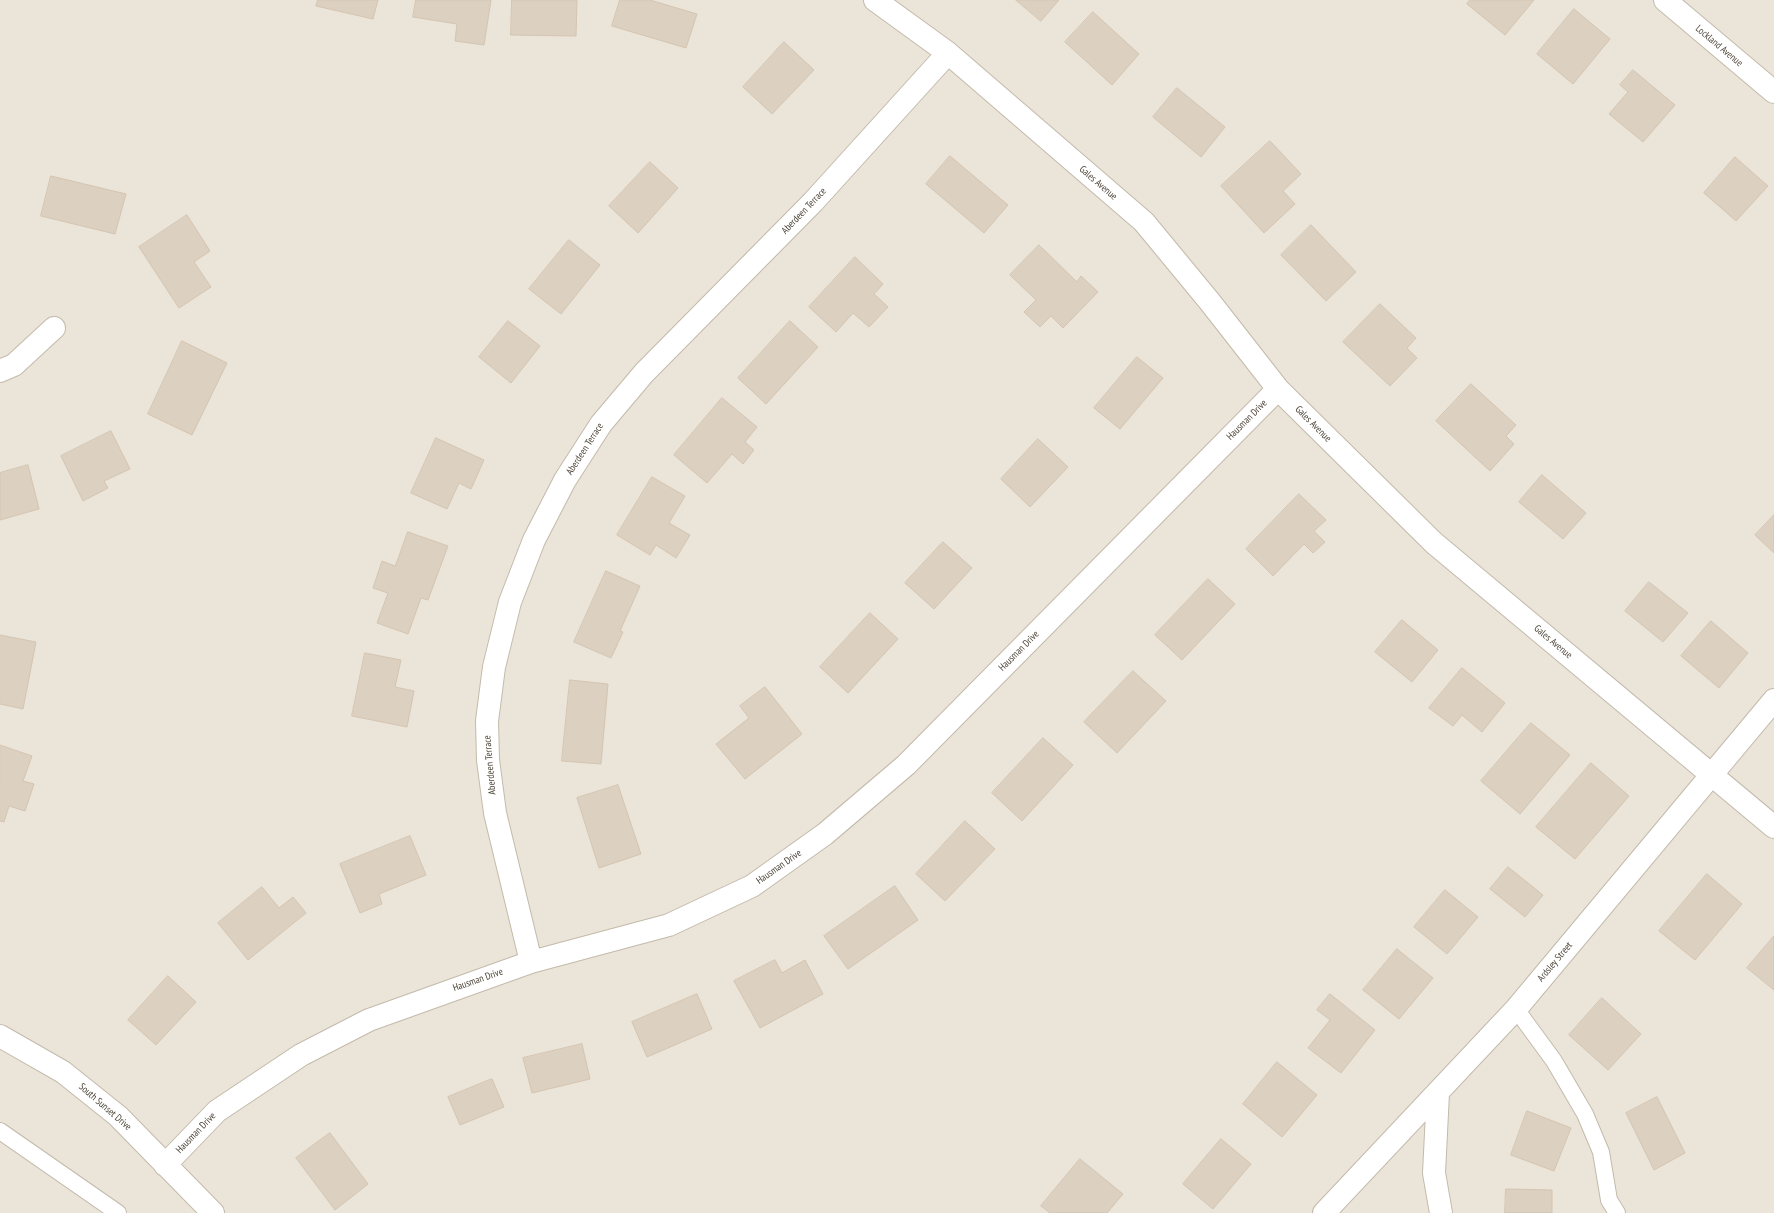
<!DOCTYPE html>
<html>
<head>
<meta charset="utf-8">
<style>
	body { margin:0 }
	canvas { display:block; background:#f6f2ea }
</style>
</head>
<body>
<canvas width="1774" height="1213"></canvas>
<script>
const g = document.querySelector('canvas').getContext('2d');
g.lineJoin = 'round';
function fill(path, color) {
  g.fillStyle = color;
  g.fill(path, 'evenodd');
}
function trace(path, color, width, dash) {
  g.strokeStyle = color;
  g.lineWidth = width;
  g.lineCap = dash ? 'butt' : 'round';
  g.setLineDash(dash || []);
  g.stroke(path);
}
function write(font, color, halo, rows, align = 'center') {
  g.font = font + ' "PT Sans Narrow",sans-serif';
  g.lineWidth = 3;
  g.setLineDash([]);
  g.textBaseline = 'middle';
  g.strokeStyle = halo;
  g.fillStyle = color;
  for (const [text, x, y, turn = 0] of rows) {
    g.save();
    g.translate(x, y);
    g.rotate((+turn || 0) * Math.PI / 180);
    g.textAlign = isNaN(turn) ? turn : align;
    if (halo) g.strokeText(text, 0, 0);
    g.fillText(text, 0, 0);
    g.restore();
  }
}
const residential = new Path2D(`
	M 0,0 L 1774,0 L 1774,1213 L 0,1213 Z`);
const building = new Path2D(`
	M 318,0 L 378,0 L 373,19 L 316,6 Z
	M 416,0 L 491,0 L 484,45 L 455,41 L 457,24 L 413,17 Z
	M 512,0 L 577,0 L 576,36 L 511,35 Z
	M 620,0 L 650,0 L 697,14 L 686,48 L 612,26 Z
	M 1016,0 L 1059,0 L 1041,21 Z
	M 1470,0 L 1534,0 L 1505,35 L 1467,4 Z
	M 1574,9 L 1610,39 L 1573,84 L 1537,54 Z
	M 1093,12 L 1139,54 L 1112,85 L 1065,42 Z
	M 784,42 L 814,70 L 772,114 L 743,87 Z
	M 1633,70 L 1675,105 L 1643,142 L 1609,114 L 1628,92 L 1620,85 Z
	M 1177,88 L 1225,127 L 1201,157 L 1153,117 Z
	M 1270,141 L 1301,174 L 1283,191 L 1295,204 L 1264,233 L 1221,186 Z
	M 950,156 L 1008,205 L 984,233 L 926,184 Z
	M 1735,157 L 1768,186 L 1736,221 L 1704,193 Z
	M 650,162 L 678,188 L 638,233 L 609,206 Z
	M 51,176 L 126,194 L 115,234 L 41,216 Z
	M 187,215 L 210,251 L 194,262 L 211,287 L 179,308 L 139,247 Z
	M 1311,225 L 1356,272 L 1326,301 L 1281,255 Z
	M 569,240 L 600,265 L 561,314 L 529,289 Z
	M 1039,245 L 1077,282 L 1081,276 L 1098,292 L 1063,328 L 1051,316 L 1040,327 L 1024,312 L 1036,300 L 1010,275 Z
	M 855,257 L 883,284 L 874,294 L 888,307 L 869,327 L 853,313 L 836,332 L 809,307 Z
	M 1380,304 L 1416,338 L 1407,348 L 1417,358 L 1390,386 L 1343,342 Z
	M 508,321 L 540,346 L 511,383 L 479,357 Z
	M 790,321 L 818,347 L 766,404 L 738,378 Z
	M 182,341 L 227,363 L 192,435 L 148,414 Z
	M 1137,357 L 1163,378 L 1120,429 L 1094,408 Z
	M 1471,384 L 1516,425 L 1506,436 L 1514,444 L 1490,471 L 1436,421 Z
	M 722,398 L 757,427 L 745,442 L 754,450 L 743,464 L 732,454 L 707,483 L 674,455 Z
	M 111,431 L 130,469 L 104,481 L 108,488 L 83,501 L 61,456 Z
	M 436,438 L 484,460 L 471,489 L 459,483 L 447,509 L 411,493 Z
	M 1038,439 L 1068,467 L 1030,507 L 1001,479 Z
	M 28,465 L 39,509 L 0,520 L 0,473 Z
	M 1542,475 L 1586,513 L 1563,539 L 1519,502 Z
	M 652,477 L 685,496 L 669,523 L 690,535 L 676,558 L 656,545 L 650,555 L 617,535 Z
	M 1299,494 L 1326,520 L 1314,531 L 1325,542 L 1313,553 L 1304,544 L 1273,576 L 1246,549 Z
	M 1774,515 L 1774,553 L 1755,535 Z
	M 408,532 L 448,546 L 428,600 L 421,598 L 408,634 L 377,623 L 388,593 L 373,588 L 382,561 L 395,566 Z
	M 943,542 L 972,568 L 934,609 L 905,583 Z
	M 606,571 L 640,586 L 620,631 L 623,632 L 611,658 L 574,642 Z
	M 1208,579 L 1235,604 L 1182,660 L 1155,635 Z
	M 1649,582 L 1688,613 L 1663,642 L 1625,611 Z
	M 870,613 L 898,639 L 848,693 L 820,667 Z
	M 1402,620 L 1438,650 L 1412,682 L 1375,652 Z
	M 1711,621 L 1748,653 L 1719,688 L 1681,656 Z
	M 0,635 L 36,642 L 23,709 L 0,704 Z
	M 365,653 L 401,660 L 395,687 L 414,691 L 407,727 L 352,716 Z
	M 1462,668 L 1505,703 L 1482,732 L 1462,715 L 1453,726 L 1429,708 Z
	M 1133,671 L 1166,701 L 1117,753 L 1084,722 Z
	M 570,680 L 608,684 L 601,764 L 562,761 Z
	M 765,687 L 802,734 L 745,779 L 716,744 L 749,718 L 740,706 Z
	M 1531,723 L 1570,755 L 1520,814 L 1481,781 Z
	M 1043,738 L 1073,765 L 1022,821 L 992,793 Z
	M 0,745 L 32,756 L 23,781 L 34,784 L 25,811 L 9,806 L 4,822 L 0,821 Z
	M 1591,763 L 1629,796 L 1575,859 L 1536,827 Z
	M 618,785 L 641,854 L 599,868 L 577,798 Z
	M 965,821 L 995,849 L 945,901 L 916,874 Z
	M 410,836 L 426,875 L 379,894 L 382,904 L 360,913 L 340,864 Z
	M 1508,867 L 1543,895 L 1525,917 L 1490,889 Z
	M 1707,874 L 1742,904 L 1695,960 L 1659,931 Z
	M 895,886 L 918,920 L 848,969 L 824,936 Z
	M 262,887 L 279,908 L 293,897 L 306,913 L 248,960 L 218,923 Z
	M 1445,890 L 1478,917 L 1447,954 L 1414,927 Z
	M 1774,936 L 1774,990 L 1747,968 Z
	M 1397,949 L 1433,978 L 1399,1019 L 1363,990 Z
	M 775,960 L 782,973 L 805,960 L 823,994 L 760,1028 L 734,981 Z
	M 168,976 L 196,1002 L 156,1045 L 128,1020 Z
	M 697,994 L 712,1029 L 647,1057 L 632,1022 Z
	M 1330,994 L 1375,1030 L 1341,1073 L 1308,1048 L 1330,1020 L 1317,1010 Z
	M 1602,998 L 1641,1034 L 1608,1070 L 1569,1035 Z
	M 582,1044 L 590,1079 L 532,1093 L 523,1058 Z
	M 1277,1062 L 1317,1095 L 1282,1137 L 1243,1104 Z
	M 492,1079 L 504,1107 L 460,1125 L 448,1097 Z
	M 1657,1097 L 1685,1153 L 1654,1170 L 1626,1113 Z
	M 1527,1111 L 1571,1128 L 1554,1171 L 1511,1155 Z
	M 330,1133 L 368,1184 L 335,1210 L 296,1158 Z
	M 1221,1139 L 1251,1164 L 1213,1209 L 1183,1184 Z
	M 1080,1159 L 1123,1194 L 1107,1213 L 1050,1213 L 1041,1206 Z
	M 1506,1189 L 1552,1190 L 1552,1213 L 1505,1213 Z`);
const service = new Path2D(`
	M 1516,1009 L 1554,1061 L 1585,1114 L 1601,1152 L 1609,1200 L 1617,1213
	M 0,1131 L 118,1213`);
const minor = new Path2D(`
	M 875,0 L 948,53 L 1144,222 L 1210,302 L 1278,389 L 1434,543 L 1774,827
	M 1665,0 L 1774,92
	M 0,371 L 14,365 L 54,328
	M 531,962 L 495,813 L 488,760 L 487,721 L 494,667 L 510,602 L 534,540 L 565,480 L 601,424 L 644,373 L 813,202 L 948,53
	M 0,1036 L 63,1072 L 118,1116 L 213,1213
	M 1438,1093 L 1434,1173 L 1441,1213
	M 165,1165 L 217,1111 L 301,1055 L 369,1020 L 531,962 L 669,925 L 752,886 L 825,834 L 906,765 L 1278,389
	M 1324,1213 L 1516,1009 L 1774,700`);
const streetNames = [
	["Lockland Avenue",1719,46,40],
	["Gales Avenue",1098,183,41],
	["Aberdeen Terrace",804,211,-46],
	["Hausman Drive",1247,420,-45],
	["Gales Avenue",1313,424,45],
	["Aberdeen Terrace",585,449,-57],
	["Gales Avenue",1553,642,40],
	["Hausman Drive",1019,651,-45],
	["Aberdeen Terrace",490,765,-95],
	["Hausman Drive",779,867,-35],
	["Ardsley Street",1555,962,-50],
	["Hausman Drive",478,980,-19],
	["South Sunset Drive",105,1107,41],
	["Hausman Drive",196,1133,-46]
];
fill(residential, '#ebe4d8');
fill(building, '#dcd0c1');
trace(building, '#d5c5b1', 1);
trace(service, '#c3baab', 18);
trace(minor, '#c3baab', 24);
trace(service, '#fff', 16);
trace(minor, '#fff', 22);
write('10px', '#4b4337', '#fff', streetNames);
</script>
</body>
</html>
